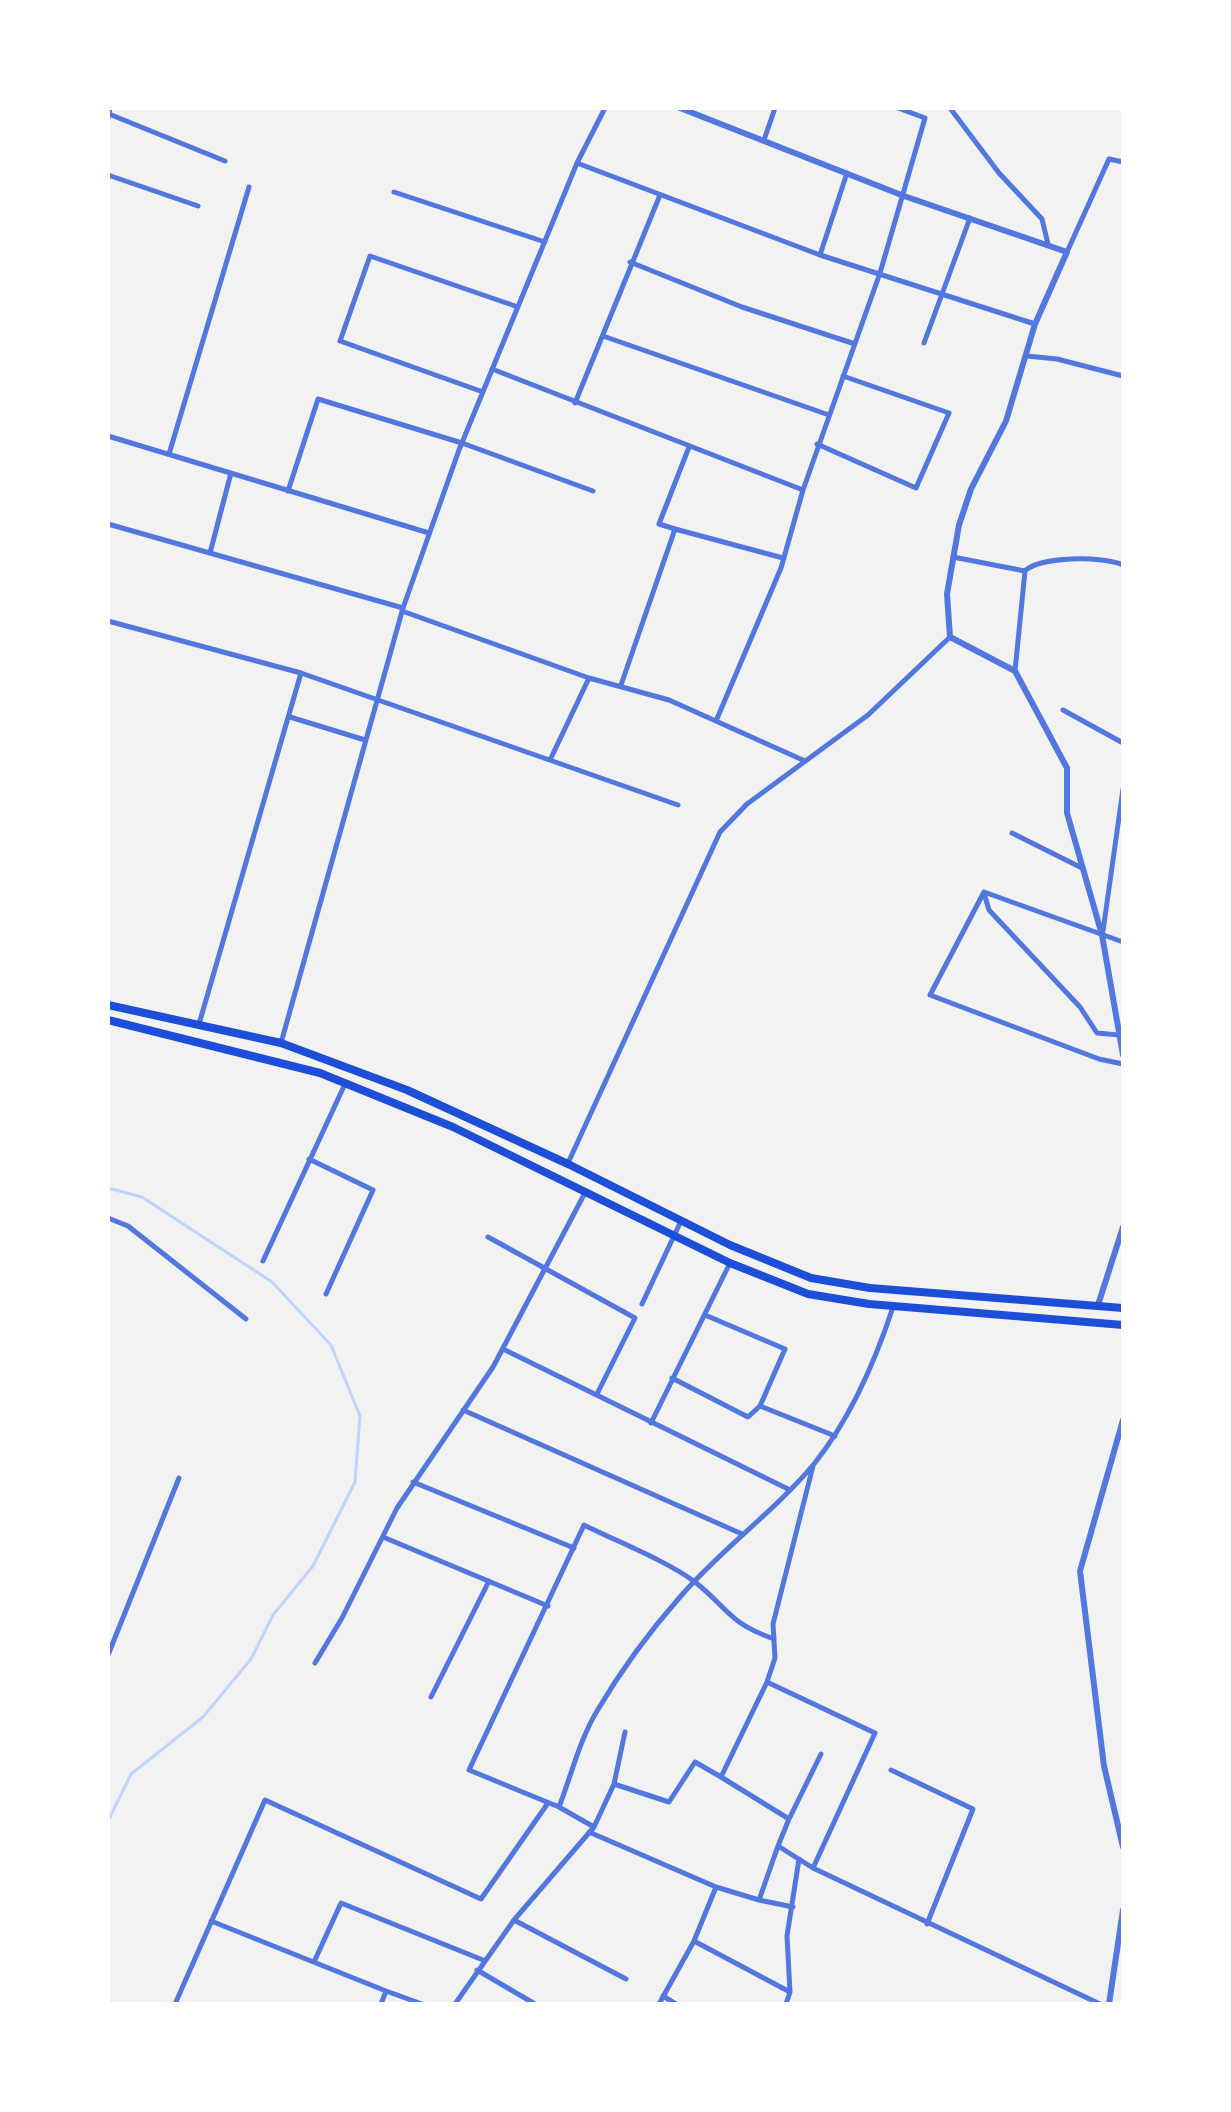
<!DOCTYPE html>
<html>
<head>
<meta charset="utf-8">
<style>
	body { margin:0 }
	#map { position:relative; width:1231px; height:2112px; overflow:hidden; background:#f2f2f2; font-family:"PT Serif",serif }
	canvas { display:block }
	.frame { position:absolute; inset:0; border:110px solid #fff; pointer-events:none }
</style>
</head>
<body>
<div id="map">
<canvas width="1231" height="2112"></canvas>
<div class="frame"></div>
</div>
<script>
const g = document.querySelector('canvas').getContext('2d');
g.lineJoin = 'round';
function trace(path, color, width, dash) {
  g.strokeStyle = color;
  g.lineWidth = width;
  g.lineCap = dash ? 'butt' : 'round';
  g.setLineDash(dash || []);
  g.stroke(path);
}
const stream = new Path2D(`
	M 108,1188 L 142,1197 L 272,1282 L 331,1345 L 360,1416 L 355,1482 L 313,1566 L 273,1615 L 251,1659 L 203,1717 L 131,1774 L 108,1821`);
const minor = new Path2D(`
	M 950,108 L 999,173 L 1042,219 L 1048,244
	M 109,114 L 225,161
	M 108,118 L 110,108
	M 764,140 L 775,108
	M 577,163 L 820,255 L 1035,324
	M 108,175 L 198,206
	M 394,192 L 545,242
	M 1067,252 L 1109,159 L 1123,162
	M 820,255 L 847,173
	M 630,262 L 742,307 L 855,344
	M 603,336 L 829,415
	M 924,343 L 970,218
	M 1027,356 L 1057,359 L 1123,376
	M 492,369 L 803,490 L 880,273 L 925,118 L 898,108
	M 483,392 L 340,341 L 370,256 L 518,307
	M 575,403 L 660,195
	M 108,436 L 429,533
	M 817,444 L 916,488 L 949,413 L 843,376
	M 169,454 L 249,187
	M 288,491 L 318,399 L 462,443 L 593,491
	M 108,524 L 403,608
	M 675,529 L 659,524 L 689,447
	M 210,553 L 231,473
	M 953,557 L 1025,571 C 1039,556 1104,556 1123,565
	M 402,611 L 589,678 L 669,700 L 805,761
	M 108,621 L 301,673 L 678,805
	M 1015,671 L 1025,571
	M 621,685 L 675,529 L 783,558
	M 1063,710 L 1123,743
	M 290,717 L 365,740
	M 716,721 L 781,568 L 803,490
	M 551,758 L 589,678
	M 1012,833 L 1082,868
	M 984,893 L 989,910 L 1080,1007 L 1097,1033 L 1119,1035
	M 1103,931 L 1123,789
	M 1123,942 L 984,892 L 930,995 L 1099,1059 L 1123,1064
	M 199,1024 L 301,673
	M 281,1043 L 403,608 L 459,450 L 577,163 L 605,108
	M 309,1159 L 373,1190 L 326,1294
	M 568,1163 L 720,832 L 747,804 L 868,715 L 950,637
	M 108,1218 L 128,1226 L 246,1319
	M 488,1237 L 635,1318 L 597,1394
	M 263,1261 L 345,1084
	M 642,1304 L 681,1221
	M 705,1315 L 785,1349 L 760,1406
	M 503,1349 L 788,1489
	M 672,1378 L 748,1417 L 760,1406 L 835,1436
	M 463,1410 L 742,1534
	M 651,1423 L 730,1263
	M 813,1466 L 773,1624 L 775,1658 L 767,1682 L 721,1777 L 789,1819 L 778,1846 L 813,1868 L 1100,2004
	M 413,1482 L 574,1548
	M 383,1537 L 548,1606
	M 774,1639 C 728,1623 728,1608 695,1582 C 667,1561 616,1541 584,1525 L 469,1770 L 559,1807 C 571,1776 580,1739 597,1711 C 620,1672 650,1631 680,1597 C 721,1549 774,1512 814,1464 C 851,1418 875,1362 893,1307
	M 108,1655 L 179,1478
	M 315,1663 L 342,1618 L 397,1508 L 493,1367 L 586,1191
	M 767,1682 L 875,1733 L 813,1868
	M 431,1697 L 489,1581
	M 891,1770 L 973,1809 L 927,1924
	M 614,1784 L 669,1802 L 695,1762 L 721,1777
	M 789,1819 L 821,1754
	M 594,1827 L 614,1784 L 625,1732
	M 589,1832 L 716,1887 L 694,1941 L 659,2004
	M 716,1887 L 759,1900 L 778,1846
	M 759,1900 L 793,1907
	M 514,1920 L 626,1979
	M 211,1921 L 386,1991
	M 694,1941 L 790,1992 L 787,1936 L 799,1859
	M 314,1962 L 341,1903 L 483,1960
	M 477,1970 L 535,2004
	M 663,1996 L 676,2004
	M 175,2004 L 265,1800 L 481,1899 L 548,1803
	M 381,2004 L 386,1991 L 422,2004
	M 455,2004 L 514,1920 L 594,1827 L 559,1807
	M 786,2004 L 790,1992`);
const tertiary = new Path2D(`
	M 680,108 L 904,196 L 1067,252 L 1035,324 L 1006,421 L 971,489 L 959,525 L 947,594 L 950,637 L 1015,671 L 1067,768 L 1067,813 L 1102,935 L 1123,1055
	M 1098,1305 L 1123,1227
	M 1123,1420 L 1080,1571 L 1104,1766 L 1123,1847
	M 1109,2004 L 1123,1910`);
const primary = new Path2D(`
	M 108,1005 L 281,1043 L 407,1090 L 568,1164 L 730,1245 L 811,1278 L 870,1288 L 1123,1308
	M 108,1020 L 320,1073 L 453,1127 L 730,1263 L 808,1294 L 869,1304 L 1123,1325`);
trace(stream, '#bfd3fe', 3);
trace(minor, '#5277de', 5);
trace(tertiary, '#5277de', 6);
trace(primary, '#1d4ed8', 8);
</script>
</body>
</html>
